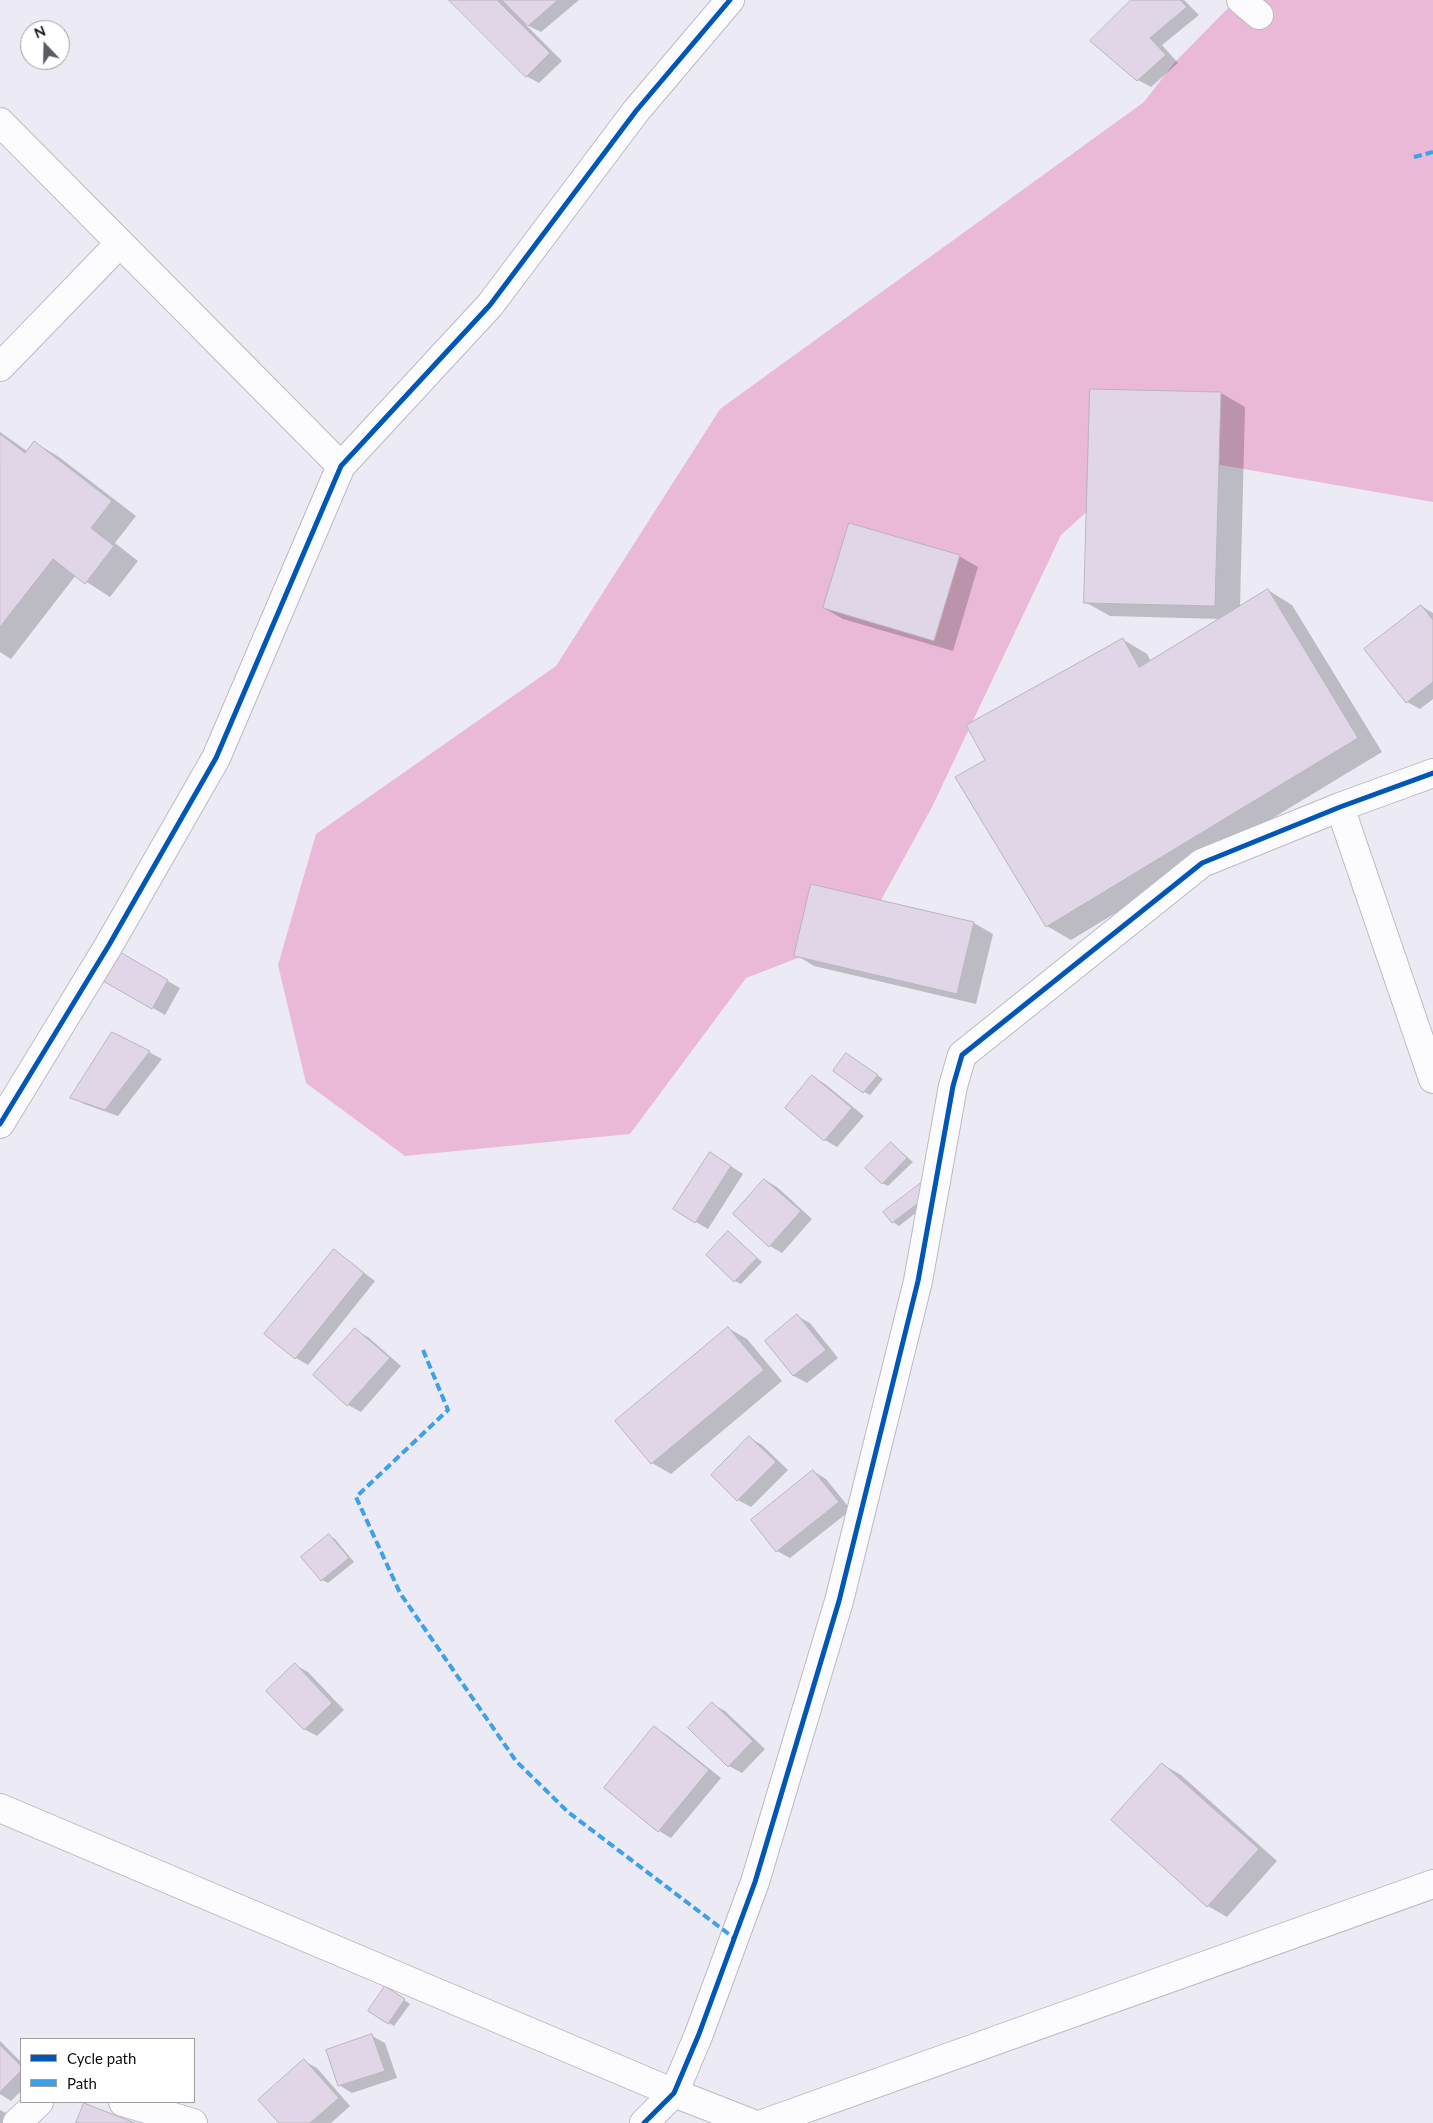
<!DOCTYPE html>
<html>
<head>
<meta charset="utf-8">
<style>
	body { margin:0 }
	#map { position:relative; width:1433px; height:2123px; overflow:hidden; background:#eceaf5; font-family:Lato,sans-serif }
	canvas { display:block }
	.legend { position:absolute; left:20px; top:2038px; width:175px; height:65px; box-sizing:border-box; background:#fff; border:1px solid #9f9ea1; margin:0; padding:6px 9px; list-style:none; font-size:15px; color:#0e0c13 }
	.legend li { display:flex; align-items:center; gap:10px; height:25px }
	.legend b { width:25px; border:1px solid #9f9ea1 }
	.north { position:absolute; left:20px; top:20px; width:50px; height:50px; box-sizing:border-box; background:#fff; border:1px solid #9f9ea1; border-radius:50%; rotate:339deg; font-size:14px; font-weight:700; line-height:20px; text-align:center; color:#0e0c13 }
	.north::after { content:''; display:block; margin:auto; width:18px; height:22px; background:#5c5a62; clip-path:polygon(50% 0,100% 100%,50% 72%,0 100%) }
</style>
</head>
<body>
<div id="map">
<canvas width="1433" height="2123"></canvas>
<ul class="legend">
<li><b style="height:6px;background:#0057b8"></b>Cycle path</li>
<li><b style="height:6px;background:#3da1ea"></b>Path</li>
</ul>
<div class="north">N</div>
</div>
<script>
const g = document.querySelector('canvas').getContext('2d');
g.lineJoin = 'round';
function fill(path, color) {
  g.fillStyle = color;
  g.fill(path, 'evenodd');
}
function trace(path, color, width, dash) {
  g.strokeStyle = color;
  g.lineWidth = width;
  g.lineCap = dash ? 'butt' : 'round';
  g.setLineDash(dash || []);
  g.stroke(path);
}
const forest = new Path2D(`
	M 1236,0 L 1433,0 L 1433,502 L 1152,453 L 1061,535 L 932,807 L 863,933 L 746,978 L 630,1134 L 405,1156 L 306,1083 L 278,965 L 316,834 L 556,666 L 720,409 L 1144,102 L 1174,63 Z`);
const shadow = new Path2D(`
	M 450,0 L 579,0 L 541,32 L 525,24 L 562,61 L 539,83 L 526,76 Z
	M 1133,0 L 1184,0 L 1199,15 L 1162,45 L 1178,63 L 1151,87 L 1138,80 L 1092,41 Z
	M 1221,393 L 1245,407 L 1240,607 L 1268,590 L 1292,605 L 1382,752 L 1071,940 L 1047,926 L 986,761 L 1122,639 L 1147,654 L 1151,661 L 1221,619 L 1110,616 L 1085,602 Z
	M 0,432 L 27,451 L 34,442 L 59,457 L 136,516 L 115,543 L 138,561 L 110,597 L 76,575 L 11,659 L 0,652 Z
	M 959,556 L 978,567 L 953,651 L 843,619 L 824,608 Z
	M 1421,606 L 1433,613 L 1433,699 L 1420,709 L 1407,702 Z
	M 974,923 L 993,934 L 976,1004 L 814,966 L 796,955 Z
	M 120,954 L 180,988 L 165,1015 L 105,980 Z
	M 113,1033 L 162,1059 L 118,1116 L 84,1104 L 72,1097 Z
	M 852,1058 L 883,1079 L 870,1095 L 864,1092 Z
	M 812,1076 L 825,1084 L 864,1116 L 837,1147 L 825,1140 Z
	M 891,1143 L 913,1162 L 888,1186 L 882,1183 Z
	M 723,1161 L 743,1174 L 708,1229 L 696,1222 Z
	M 765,1180 L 777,1187 L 812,1219 L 782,1253 L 770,1246 Z
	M 921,1185 L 935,1198 L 899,1226 L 893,1222 Z
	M 729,1233 L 762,1262 L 741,1284 L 735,1281 Z
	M 334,1250 L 375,1281 L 308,1365 L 296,1358 Z
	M 797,1316 L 810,1323 L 838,1358 L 807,1383 L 794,1376 L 766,1342 Z
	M 728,1328 L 747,1339 L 782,1381 L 671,1474 L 652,1463 L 617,1421 Z
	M 355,1330 L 368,1337 L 401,1366 L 361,1412 L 348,1405 Z
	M 750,1438 L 762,1445 L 788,1470 L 751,1507 L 738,1500 L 712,1475 Z
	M 813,1471 L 826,1479 L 851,1510 L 790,1558 L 777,1551 Z
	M 329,1536 L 335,1539 L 354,1562 L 328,1583 L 322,1580 Z
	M 295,1665 L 308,1672 L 344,1710 L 317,1736 L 304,1729 Z
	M 712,1704 L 725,1711 L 765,1749 L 742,1773 L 729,1766 Z
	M 654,1728 L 667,1735 L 721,1778 L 671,1838 L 659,1831 L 606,1788 Z
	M 1162,1764 L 1181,1775 L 1277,1861 L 1227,1917 L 1208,1906 L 1112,1820 Z
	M 391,1991 L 410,2004 L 394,2026 L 389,2023 Z
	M 372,2036 L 385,2043 L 397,2078 L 352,2093 L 339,2085 Z
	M 0,2041 L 21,2062 L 21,2091 L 11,2101 L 0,2094 Z
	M 304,2061 L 317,2068 L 350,2106 L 331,2123 L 280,2123 Z
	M 0,2110 L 8,2114 L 3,2123 L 0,2123 Z`);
const building = new Path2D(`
	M 449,0 L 497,0 L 550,53 L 526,77 Z
	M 502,0 L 558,0 L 528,26 Z
	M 1131,0 L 1180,0 L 1187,7 L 1150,38 L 1166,55 L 1137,81 L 1090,41 Z
	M 1090,389 L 1221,392 L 1215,606 L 1084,603 Z
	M 0,434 L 25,453 L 34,441 L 112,501 L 91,528 L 114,546 L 85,584 L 53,559 L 0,627 Z
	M 849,523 L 960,555 L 934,641 L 823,608 Z
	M 1268,589 L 1358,738 L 1046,927 L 955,777 L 985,760 L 966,725 L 1123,638 L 1139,667 Z
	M 1421,605 L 1433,620 L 1433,682 L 1406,703 L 1364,649 Z
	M 811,884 L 974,922 L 957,994 L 794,956 Z
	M 120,952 L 168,980 L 152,1009 L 103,981 Z
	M 112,1032 L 150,1051 L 105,1110 L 70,1098 Z
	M 846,1053 L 878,1075 L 863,1093 L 833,1071 Z
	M 812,1075 L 852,1108 L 824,1141 L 785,1108 Z
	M 891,1142 L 907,1158 L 882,1184 L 865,1168 Z
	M 710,1152 L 731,1166 L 695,1223 L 673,1209 Z
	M 764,1179 L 801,1211 L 769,1247 L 733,1214 Z
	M 921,1183 L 929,1195 L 892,1223 L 883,1212 Z
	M 728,1231 L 757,1258 L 734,1282 L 706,1255 Z
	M 334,1249 L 364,1273 L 295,1359 L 264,1334 Z
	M 797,1314 L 826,1350 L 793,1376 L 765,1341 Z
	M 728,1327 L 764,1370 L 651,1464 L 615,1421 Z
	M 355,1328 L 390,1358 L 347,1406 L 313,1375 Z
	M 749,1436 L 776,1462 L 737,1501 L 711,1475 Z
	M 813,1470 L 839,1502 L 776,1552 L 751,1520 Z
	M 329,1534 L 349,1558 L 321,1581 L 301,1557 Z
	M 295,1663 L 332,1703 L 304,1730 L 266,1691 Z
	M 712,1702 L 753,1741 L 728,1767 L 688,1728 Z
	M 654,1726 L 709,1770 L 658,1832 L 604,1788 Z
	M 1162,1763 L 1259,1849 L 1207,1907 L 1111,1820 Z
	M 385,1986 L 405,1999 L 388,2024 L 368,2011 Z
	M 372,2034 L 385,2071 L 338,2086 L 326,2050 Z
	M 0,2045 L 21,2066 L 21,2071 L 0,2092 Z
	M 304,2059 L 339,2098 L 310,2123 L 279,2123 L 258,2100 Z
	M 84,2103 L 135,2123 L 76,2123 Z`);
const minor = new Path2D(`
	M 1241,0 L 1259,15
	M 0,122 L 341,466
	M 0,367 L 120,243
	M 1340,807 L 1433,1079
	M 0,1124 L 109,945 L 216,758 L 341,466 L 490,305 L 636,111 L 730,0
	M 0,1808 L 674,2093 L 751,2123
	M 123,2102 L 193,2123
	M 17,2123 L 39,2102
	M 644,2123 L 674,2093 L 699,2034 L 755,1882 L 839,1601 L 918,1281 L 953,1086 L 962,1055 L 1202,863 L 1340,807 L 1433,773
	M 765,2123 L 1433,1884`);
const quiet = new Path2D(`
	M 1414,157 L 1433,152
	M 423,1350 L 448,1410 L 356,1497 L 400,1593 L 516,1761 L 568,1812 L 734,1938`);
const cycleway = new Path2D(`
	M 0,1124 L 109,945 L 216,758 L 341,466 L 490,305 L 636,111 L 730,0
	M 644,2123 L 674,2093 L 699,2034 L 755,1882 L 839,1601 L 918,1281 L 953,1086 L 962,1055 L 1202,863 L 1340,807 L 1433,773`);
fill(forest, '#eab9d7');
fill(shadow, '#0003');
fill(building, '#e1d5e8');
trace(building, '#b8b5bd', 1);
trace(minor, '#bcbac2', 30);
trace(minor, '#fcfcfe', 28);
trace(quiet, '#3da1ea', 4, [8, 4]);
trace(cycleway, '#0057b8', 5);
</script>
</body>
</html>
